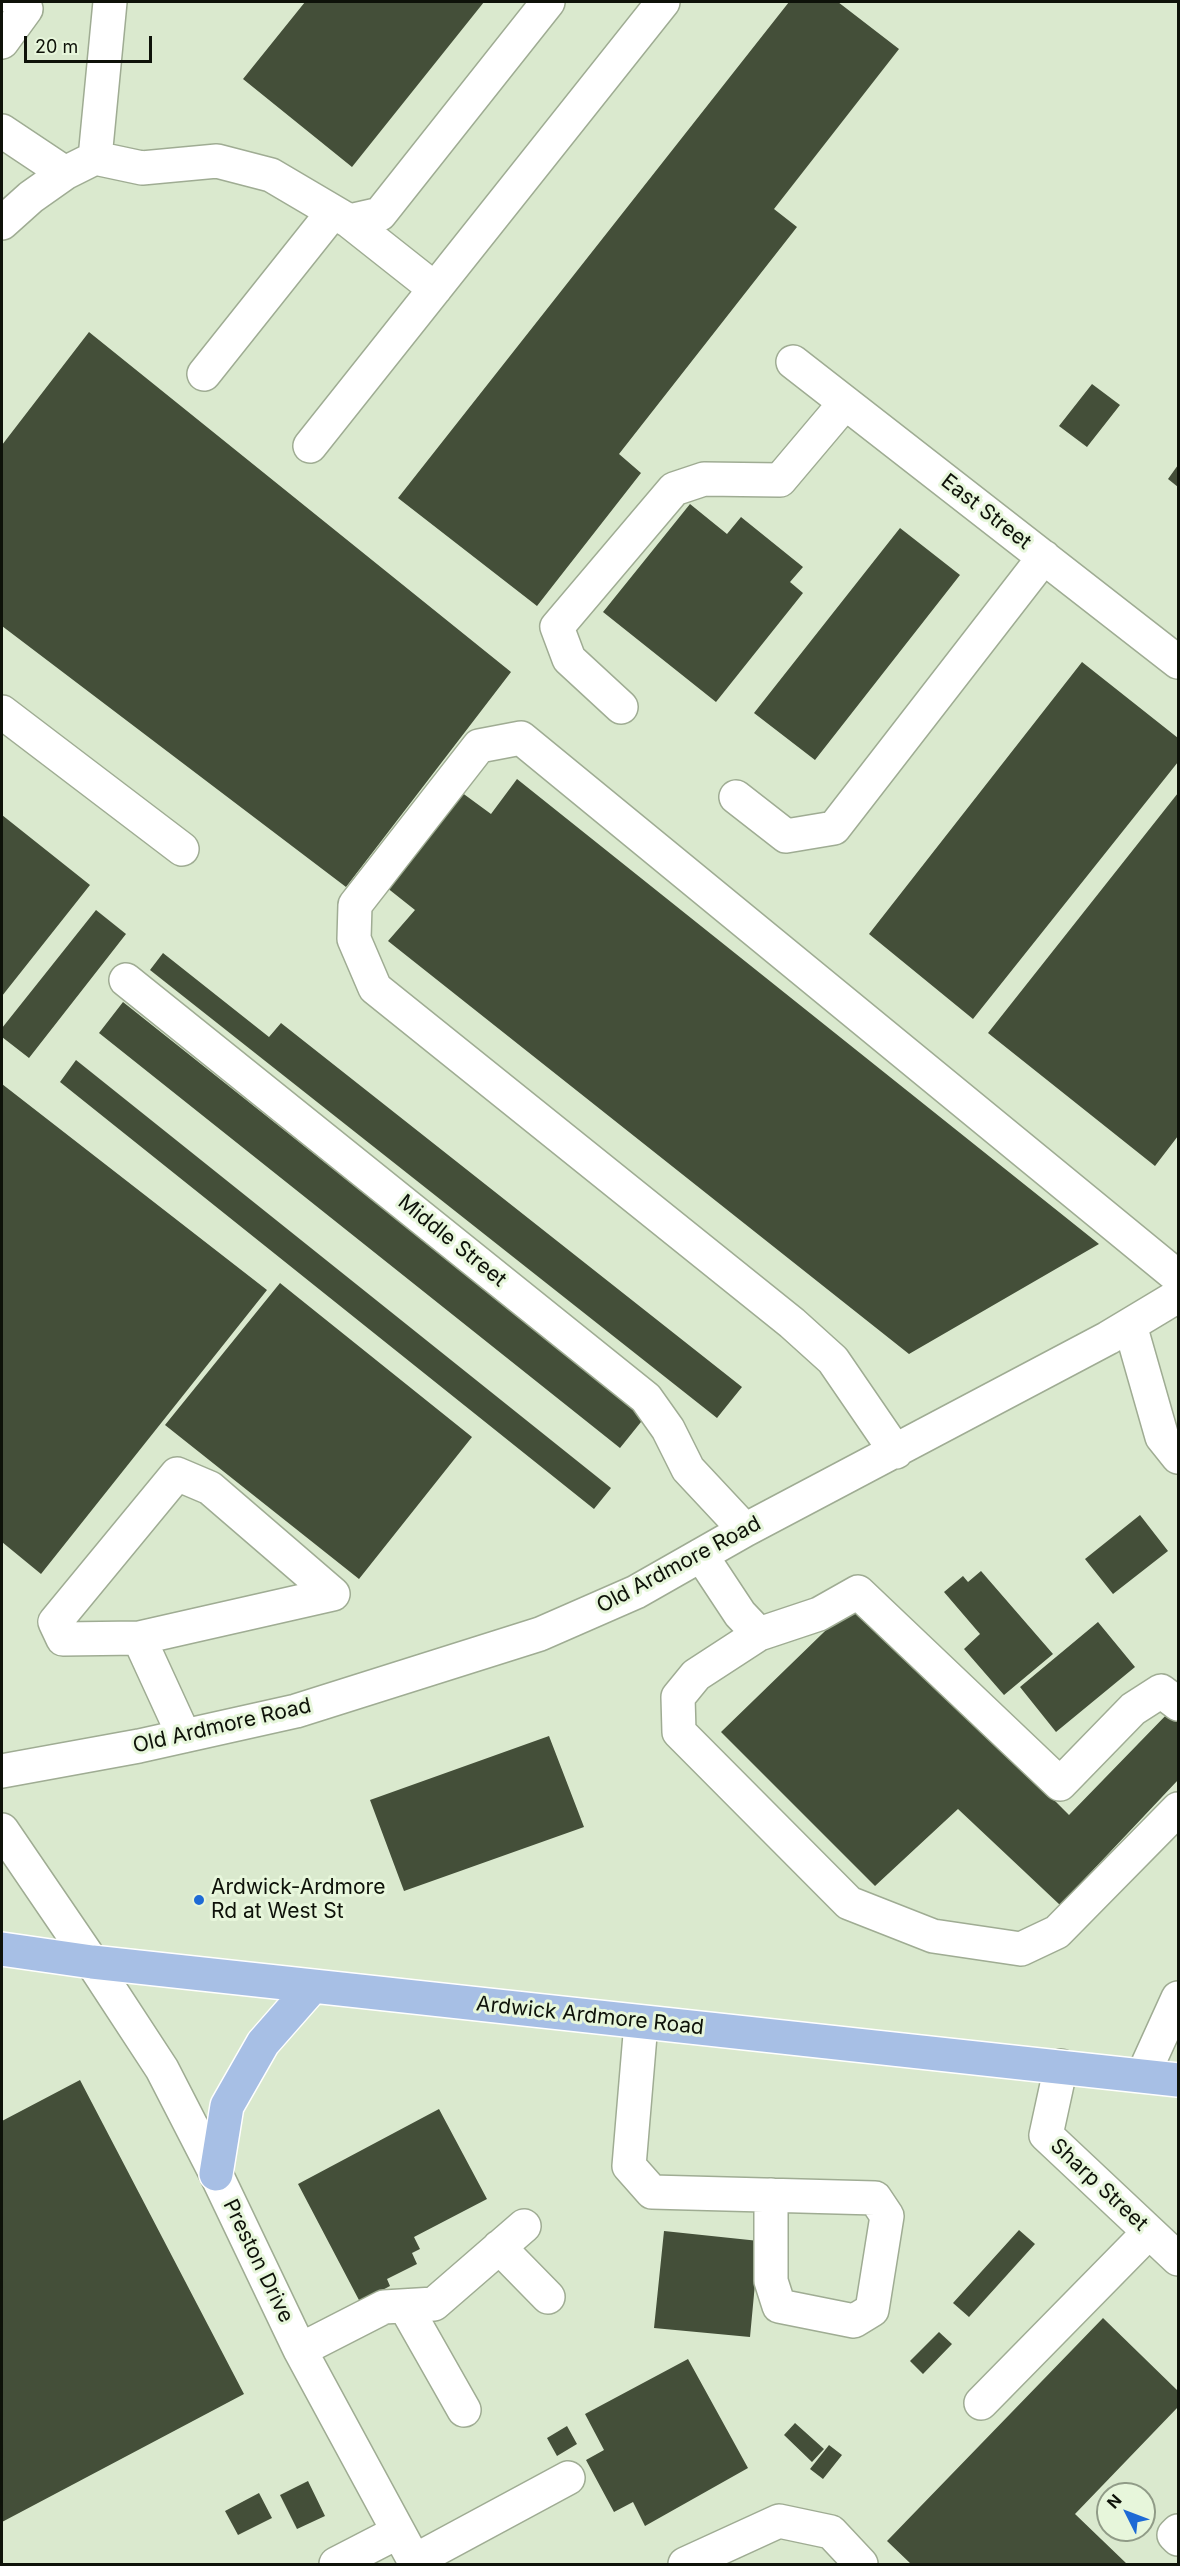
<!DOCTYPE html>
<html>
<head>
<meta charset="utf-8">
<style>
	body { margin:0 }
	#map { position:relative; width:1180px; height:2566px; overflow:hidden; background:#dae9ce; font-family:Inter,sans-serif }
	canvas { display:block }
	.frame { position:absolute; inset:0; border:3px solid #0e1209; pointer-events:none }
	.north { position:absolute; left:1096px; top:2482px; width:60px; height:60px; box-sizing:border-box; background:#e7f6db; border:2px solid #909b87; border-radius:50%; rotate:312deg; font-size:16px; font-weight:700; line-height:24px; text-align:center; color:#0e1209 }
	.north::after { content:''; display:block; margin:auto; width:21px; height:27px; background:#1e6ad5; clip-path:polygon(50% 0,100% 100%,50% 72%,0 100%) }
	.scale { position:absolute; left:24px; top:36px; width:128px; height:27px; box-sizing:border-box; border:3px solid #0e1209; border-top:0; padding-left:8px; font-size:18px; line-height:21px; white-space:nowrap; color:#0e1209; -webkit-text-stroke:4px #e7f6db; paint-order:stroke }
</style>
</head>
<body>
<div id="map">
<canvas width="1180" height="2566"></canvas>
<div class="frame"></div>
<div class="north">N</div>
<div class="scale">20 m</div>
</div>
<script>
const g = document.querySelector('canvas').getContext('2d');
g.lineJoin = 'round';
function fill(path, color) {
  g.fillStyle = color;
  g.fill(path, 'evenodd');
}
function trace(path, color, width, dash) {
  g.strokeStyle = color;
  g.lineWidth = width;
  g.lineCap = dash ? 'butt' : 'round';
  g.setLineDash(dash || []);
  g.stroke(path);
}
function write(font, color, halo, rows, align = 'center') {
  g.font = font + ' Inter,sans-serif';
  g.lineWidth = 6;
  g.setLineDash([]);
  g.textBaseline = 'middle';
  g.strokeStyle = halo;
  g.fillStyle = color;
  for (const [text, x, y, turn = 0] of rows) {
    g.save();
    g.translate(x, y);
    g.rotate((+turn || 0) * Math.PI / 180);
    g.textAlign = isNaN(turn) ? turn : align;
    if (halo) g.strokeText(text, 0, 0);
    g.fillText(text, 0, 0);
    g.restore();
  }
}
const building = new Path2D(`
	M 305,2 L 484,2 L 352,167 L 243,79 Z
	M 789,2 L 838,2 L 899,49 L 774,209 L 797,227 L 619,454 L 641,473 L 537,606 L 398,498 Z
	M 89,332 L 511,672 L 346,887 L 2,626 L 2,445 Z
	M 1092,384 L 1120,405 L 1087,447 L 1059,426 Z
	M 1178,465 L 1178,487 L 1168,479 Z
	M 690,504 L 727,534 L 741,517 L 803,567 L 790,582 L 803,593 L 716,702 L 603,612 Z
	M 900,528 L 960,575 L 815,760 L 754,713 Z
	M 1082,662 L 1178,738 L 1178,762 L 973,1019 L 869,934 Z
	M 517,779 L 1099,1244 L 909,1354 L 388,941 L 415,910 L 386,887 L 461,792 L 491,814 Z
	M 1178,793 L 1178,1136 L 1155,1166 L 988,1033 Z
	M 2,815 L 90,885 L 2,996 Z
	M 96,910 L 126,934 L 29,1058 L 2,1037 L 2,1028 Z
	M 163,953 L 269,1037 L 281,1023 L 742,1387 L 717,1418 L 150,970 Z
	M 123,1002 L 645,1417 L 620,1448 L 99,1033 Z
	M 76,1060 L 611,1488 L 594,1509 L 60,1082 Z
	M 2,1084 L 267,1290 L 41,1574 L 2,1542 Z
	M 280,1283 L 472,1437 L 359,1579 L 165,1425 Z
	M 1140,1515 L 1168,1551 L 1113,1594 L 1085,1559 Z
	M 981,1571 L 1053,1654 L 1004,1695 L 964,1649 L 980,1634 L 944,1592 L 963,1576 L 968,1582 Z
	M 856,1601 L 1069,1815 L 1172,1709 L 1178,1716 L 1178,1780 L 1060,1905 L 958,1809 L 875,1886 L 721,1732 Z
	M 1098,1622 L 1135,1667 L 1056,1732 L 1020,1687 Z
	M 549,1736 L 584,1827 L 404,1891 L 370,1800 Z
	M 80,2080 L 244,2394 L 2,2522 L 2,2121 Z
	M 439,2109 L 487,2199 L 414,2237 L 420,2249 L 412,2253 L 417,2264 L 387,2279 L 390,2286 L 360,2302 L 298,2184 Z
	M 1019,2230 L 1035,2244 L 969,2317 L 953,2303 Z
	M 664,2231 L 759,2241 L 750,2337 L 654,2328 Z
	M 1103,2318 L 1178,2391 L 1178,2407 L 1075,2514 L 1127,2564 L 911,2564 L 887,2541 Z
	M 939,2332 L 952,2344 L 923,2374 L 910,2361 Z
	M 688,2359 L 748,2468 L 645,2526 L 633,2502 L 614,2512 L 586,2460 L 604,2450 L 585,2414 Z
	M 795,2423 L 824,2449 L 812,2462 L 784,2435 Z
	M 567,2426 L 577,2444 L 557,2456 L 547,2438 Z
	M 829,2445 L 842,2455 L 823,2479 L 810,2469 Z
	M 308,2481 L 325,2516 L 297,2529 L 280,2495 Z
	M 259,2493 L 272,2518 L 238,2535 L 225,2511 Z`);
const minor = new Path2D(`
	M 2,42 L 26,9 L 17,2
	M 2,131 L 65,173
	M 95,158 L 110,2
	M 349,221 L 435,289
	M 2,223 L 31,197 L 65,173 L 95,158 L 142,168 L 217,161 L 271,175 L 349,221 L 380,214 L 548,2
	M 793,362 L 1178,662
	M 204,374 L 333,212
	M 310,446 L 663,2
	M 621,707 L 569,659 L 557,627 L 674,489 L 704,479 L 780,480 L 845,403
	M 2,712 L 182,849
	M 736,797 L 786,836 L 834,828 L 1044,557
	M 126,980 L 646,1398 L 668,1429 L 688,1469 L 745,1530
	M 1130,1325 L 1162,1437 L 1178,1457
	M 896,1452 L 833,1360 L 792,1323 L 375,988 L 354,939 L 355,905 L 479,746 L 521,738 L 1178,1277
	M 701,1555 L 740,1614 L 759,1634
	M 139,1638 L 333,1594 L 210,1488 L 177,1474 L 55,1622 L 63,1639 L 139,1638 L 184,1736
	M 1178,1704 L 1161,1691 L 1133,1709 L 1060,1784 L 858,1592 L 819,1614 L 759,1634 L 696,1675 L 678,1697 L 679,1732 L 849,1903 L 933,1936 L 1021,1949 L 1057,1932 L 1178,1809
	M 2,1771 L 139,1746 L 296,1711 L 540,1634 L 636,1592 L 745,1530 L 1108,1338 L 1178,1296
	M 2,1830 L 92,1962 L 162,2069 L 216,2174 L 300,2350 L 416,2564
	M 641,2023 L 629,2166 L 652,2192 L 875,2198 L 887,2216 L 872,2310 L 854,2321 L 779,2306 L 771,2281 L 771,2195
	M 1061,2066 L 1046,2135 L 1178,2259
	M 1143,2075 L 1178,1998
	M 499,2247 L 548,2297
	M 405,2306 L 464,2410
	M 300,2350 L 384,2307 L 434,2304 L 524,2226
	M 981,2403 L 1149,2232
	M 1178,2531 L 1174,2535 L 1178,2539
	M 414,2561 L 568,2478
	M 336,2564 L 398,2532
	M 685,2564 L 779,2521 L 831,2532 L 861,2564`);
const major = new Path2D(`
	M 2,1949 L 92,1962 L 1178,2080
	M 216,2174 L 227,2106 L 263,2043 L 313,1986`);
const markers = [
	[199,1900,6,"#1e6ad5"]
];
const streetNames = [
	["East Street",986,512,38],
	["Middle Street",452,1241,39],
	["Old Ardmore Road",679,1565,-28],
	["Old Ardmore Road",222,1726,-13],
	["Ardwick Ardmore Road",590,2016,6],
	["Sharp Street",1099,2185,43],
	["Preston Drive",258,2261,64]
];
const poiNames = [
	["Ardwick-Ardmore",211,1888],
	["Rd at West St",211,1912]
];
fill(building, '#444f39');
trace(minor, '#9fac93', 36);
trace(major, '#fff', 36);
trace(minor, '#fff', 33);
trace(major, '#a7bfe5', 33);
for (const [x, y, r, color] of markers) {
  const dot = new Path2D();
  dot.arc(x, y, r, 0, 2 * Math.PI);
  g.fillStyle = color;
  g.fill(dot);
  trace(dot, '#e7f6db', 2);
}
write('21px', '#0e1209', '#e7f6db', streetNames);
write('21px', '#0e1209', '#e7f6db', poiNames, 'left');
</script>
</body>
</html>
